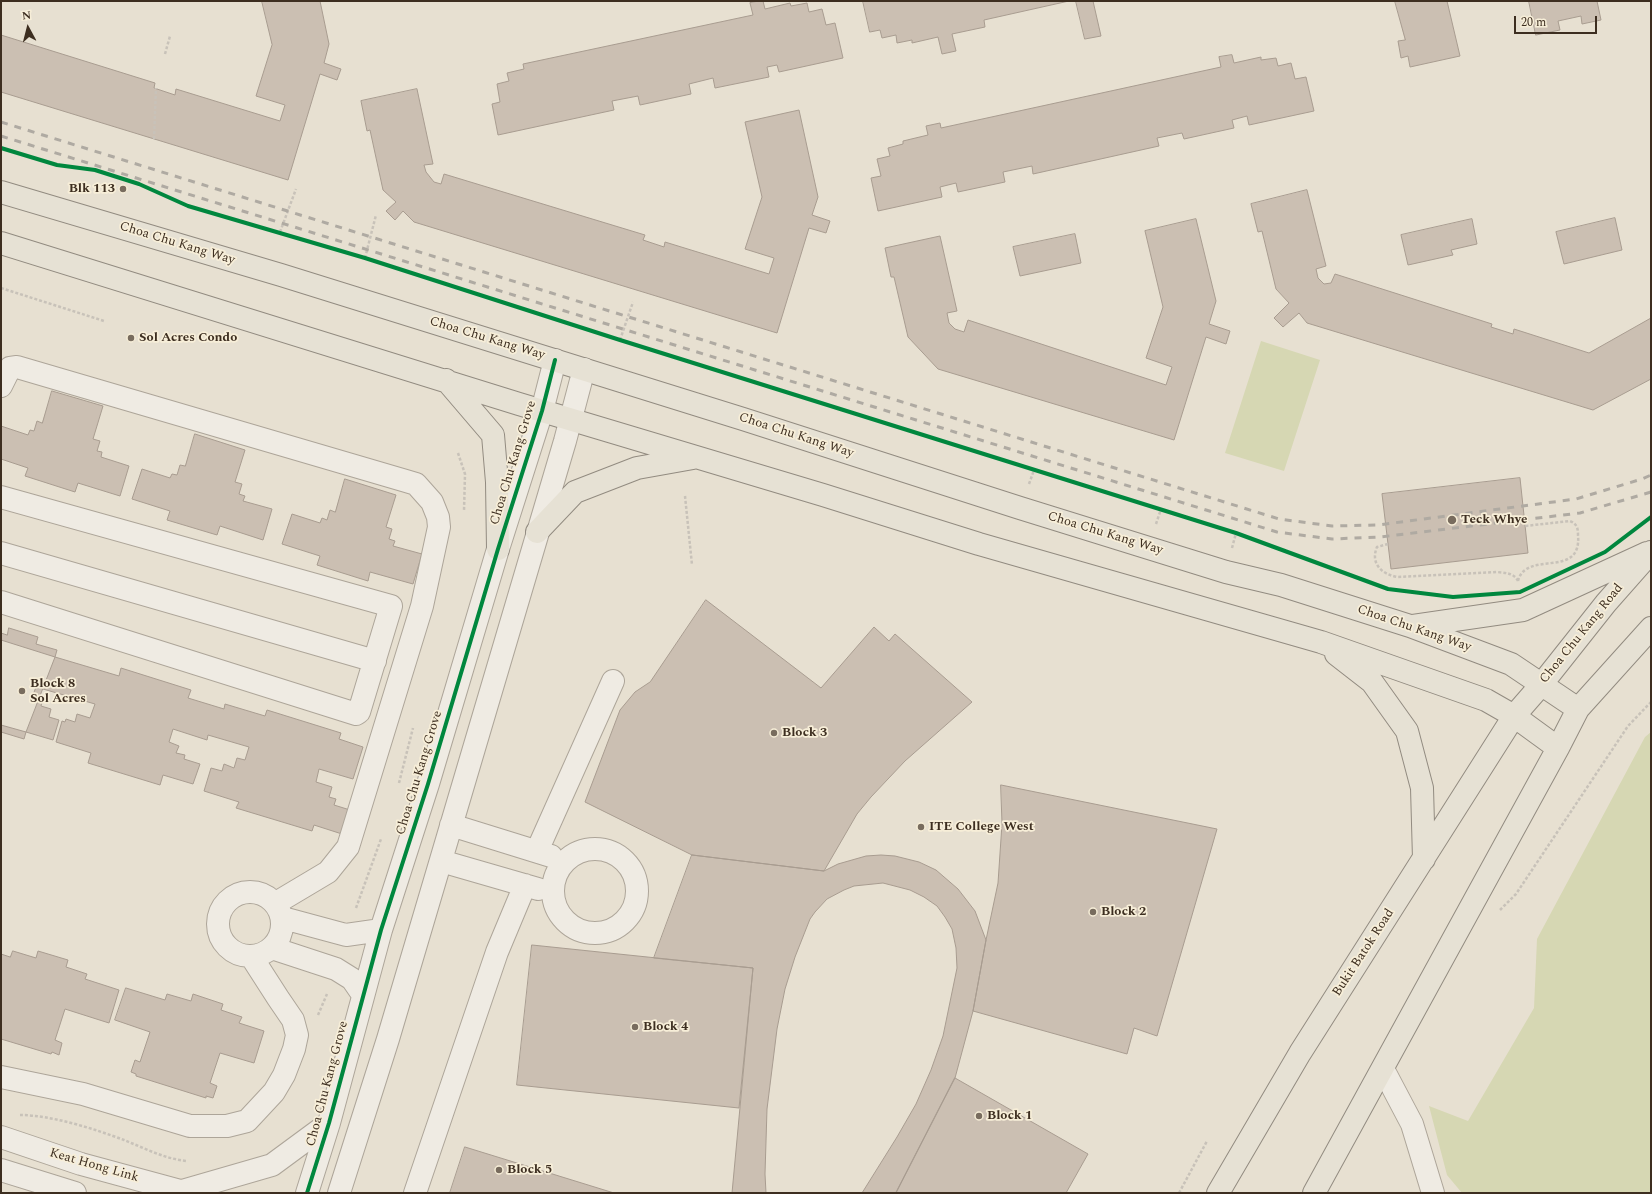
<!DOCTYPE html>
<html>
<head>
<meta charset="utf-8">
<style>
	body { margin:0 }
	#map { position:relative; width:1652px; height:1194px; overflow:hidden; background:#e7e0d1; font-family:Spectral,serif }
	canvas { display:block }
	.frame { position:absolute; inset:0; border:2px solid #3d2e20; pointer-events:none }
	.north { position:absolute; left:8px; top:8px; width:40px; height:40px; -webkit-text-stroke:3px #f7eed8; paint-order:stroke; rotate:353deg; font-size:11px; font-weight:700; line-height:16px; text-align:center; color:#3d2e20 }
	.north::after { content:''; display:block; margin:auto; width:14px; height:18px; background:#3d2e20; clip-path:polygon(50% 0,100% 100%,50% 72%,0 100%) }
	.scale { position:absolute; left:1514px; top:16px; width:83px; height:18px; box-sizing:border-box; border:2px solid #3d2e20; border-top:0; padding-left:5px; font-size:12px; line-height:14px; white-space:nowrap; color:#3d2e20; -webkit-text-stroke:3px #f7eed8; paint-order:stroke }
</style>
</head>
<body>
<div id="map">
<canvas width="1652" height="1194"></canvas>
<div class="frame"></div>
<div class="north">N</div>
<div class="scale">20 m</div>
</div>
<script>
const g = document.querySelector('canvas').getContext('2d');
g.lineJoin = 'round';
function fill(path, color) {
  g.fillStyle = color;
  g.fill(path, 'evenodd');
}
function trace(path, color, width, dash) {
  g.strokeStyle = color;
  g.lineWidth = width;
  g.lineCap = dash ? 'butt' : 'round';
  g.setLineDash(dash || []);
  g.stroke(path);
}
function write(font, color, halo, rows, align = 'center') {
  g.font = font + ' Spectral,serif';
  g.lineWidth = 3.5;
  g.setLineDash([]);
  g.textBaseline = 'middle';
  g.strokeStyle = halo;
  g.fillStyle = color;
  for (const [text, x, y, turn = 0] of rows) {
    g.save();
    g.translate(x, y);
    g.rotate((+turn || 0) * Math.PI / 180);
    g.textAlign = isNaN(turn) ? turn : align;
    if (halo) g.strokeText(text, 0, 0);
    g.fillText(text, 0, 0);
    g.restore();
  }
}
const green = new Path2D(`
	M 1261,341 L 1320,360 L 1284,471 L 1225,453 Z
	M 1651,732 L 1651,1193 L 1462,1193 L 1447,1175 L 1429,1106 L 1468,1121 L 1534,1008 L 1537,939 L 1645,737 Z`);
const building = new Path2D(`
	M 262,1 L 320,1 L 329,44 L 324,63 L 341,69 L 337,80 L 320,74 L 288,180 L 1,92 L 1,35 L 155,83 L 154,88 L 175,95 L 176,89 L 280,121 L 285,105 L 256,96 L 272,45 Z
	M 759,1 L 763,1 L 765,9 L 790,3 L 791,6 L 807,3 L 809,12 L 822,9 L 826,25 L 835,23 L 843,58 L 779,72 L 777,65 L 767,67 L 769,77 L 715,88 L 713,78 L 689,84 L 691,94 L 640,105 L 638,96 L 612,101 L 614,110 L 498,135 L 492,104 L 500,102 L 497,84 L 509,81 L 507,73 L 524,69 L 523,64 L 753,15 L 750,3 Z
	M 863,1 L 1069,1 L 984,20 L 985,27 L 952,34 L 956,51 L 942,54 L 938,37 L 912,43 L 912,40 L 897,43 L 896,35 L 882,38 L 880,30 L 870,32 Z
	M 1076,1 L 1093,1 L 1101,36 L 1085,39 Z
	M 1395,1 L 1447,1 L 1460,56 L 1410,67 L 1408,56 L 1401,58 L 1398,41 L 1405,40 Z
	M 1529,1 L 1597,1 L 1601,20 L 1582,24 L 1581,16 L 1558,21 L 1560,30 L 1536,35 Z
	M 1232,55 L 1234,63 L 1261,57 L 1261,60 L 1276,58 L 1278,66 L 1291,63 L 1295,79 L 1306,77 L 1314,111 L 1249,125 L 1247,116 L 1232,120 L 1234,128 L 1184,139 L 1182,133 L 1157,138 L 1159,146 L 1033,174 L 1032,166 L 1003,172 L 1005,182 L 958,192 L 956,183 L 940,187 L 942,197 L 878,211 L 871,178 L 881,176 L 877,159 L 890,156 L 888,148 L 903,144 L 903,141 L 928,135 L 926,126 L 940,123 L 941,128 L 1221,67 L 1219,57 Z
	M 417,89 L 433,164 L 424,165 L 426,172 L 434,182 L 441,184 L 444,174 L 645,235 L 643,240 L 664,247 L 665,242 L 769,274 L 774,258 L 745,249 L 762,197 L 745,122 L 799,110 L 818,197 L 812,215 L 830,221 L 826,233 L 809,228 L 777,333 L 414,222 L 403,211 L 395,220 L 386,211 L 396,202 L 383,190 L 370,130 L 367,131 L 361,101 Z
	M 1307,190 L 1326,266 L 1316,269 L 1318,278 L 1324,284 L 1331,283 L 1335,274 L 1492,324 L 1491,327 L 1513,334 L 1514,329 L 1589,353 L 1651,318 L 1651,379 L 1593,410 L 1307,323 L 1299,313 L 1283,327 L 1274,318 L 1289,303 L 1276,289 L 1262,231 L 1258,232 L 1251,204 Z
	M 1615,218 L 1622,250 L 1564,264 L 1556,232 Z
	M 1196,219 L 1216,301 L 1209,324 L 1230,331 L 1226,344 L 1206,337 L 1174,440 L 938,369 L 908,337 L 894,277 L 891,277 L 885,248 L 940,236 L 957,311 L 947,313 L 949,323 L 955,329 L 964,332 L 968,320 L 1166,385 L 1172,367 L 1146,358 L 1163,307 L 1145,231 Z
	M 1472,219 L 1477,244 L 1451,250 L 1453,255 L 1408,265 L 1401,235 Z
	M 1075,234 L 1081,263 L 1020,276 L 1013,247 Z
	M 52,391 L 103,406 L 93,439 L 100,441 L 97,451 L 102,452 L 101,457 L 129,466 L 120,496 L 78,483 L 75,492 L 25,476 L 28,468 L 1,459 L 1,426 L 28,435 L 30,430 L 34,431 L 37,421 L 42,423 Z
	M 195,434 L 245,450 L 235,482 L 242,484 L 239,494 L 245,496 L 243,501 L 272,509 L 263,540 L 220,526 L 217,535 L 167,520 L 170,511 L 132,499 L 142,469 L 170,478 L 172,474 L 177,475 L 180,465 L 185,466 Z
	M 1520,478 L 1528,553 L 1391,569 L 1382,494 Z
	M 345,479 L 396,495 L 386,527 L 392,529 L 389,539 L 395,541 L 393,546 L 422,554 L 413,584 L 370,572 L 368,581 L 317,565 L 320,556 L 282,544 L 292,514 L 320,523 L 322,518 L 327,520 L 330,510 L 335,512 Z
	M 706,600 L 821,688 L 874,627 L 889,641 L 895,634 L 972,702 L 905,761 L 871,797 L 857,814 L 824,871 L 692,855 L 585,802 L 620,710 L 635,692 L 650,682 Z
	M 9,628 L 38,637 L 36,644 L 57,650 L 55,657 L 119,676 L 121,668 L 191,690 L 188,698 L 224,709 L 225,704 L 265,716 L 267,710 L 341,733 L 339,739 L 363,747 L 353,779 L 319,769 L 316,782 L 332,787 L 329,797 L 336,799 L 334,805 L 350,810 L 342,834 L 314,825 L 312,831 L 236,808 L 239,802 L 204,791 L 211,768 L 222,771 L 224,764 L 234,768 L 237,758 L 245,760 L 249,747 L 208,735 L 207,740 L 173,729 L 169,742 L 179,746 L 176,753 L 185,755 L 184,759 L 200,764 L 193,784 L 163,775 L 160,785 L 88,763 L 91,753 L 56,742 L 62,721 L 65,722 L 66,719 L 75,722 L 77,714 L 90,718 L 95,704 L 36,687 L 33,695 L 43,698 L 41,706 L 51,709 L 49,717 L 59,720 L 53,740 L 26,732 L 24,739 L 1,732 L 1,633 L 7,635 Z
	M 1,640 L 55,657 L 26,732 L 1,725 Z
	M 1001,785 L 1217,829 L 1157,1036 L 1134,1028 L 1127,1054 L 973,1011 L 986,940 L 998,883 L 1002,824 Z
	M 692,855 L 824,871 L 838,864 L 866,856 L 881,855 L 895,856 L 919,862 L 936,870 L 958,889 L 975,911 L 986,940 L 973,1011 L 955,1078 L 896,1193 L 862,1193 L 897,1137 L 916,1104 L 931,1070 L 943,1036 L 957,968 L 956,948 L 952,929 L 945,917 L 937,906 L 924,897 L 910,890 L 883,883 L 854,886 L 844,890 L 827,899 L 815,912 L 810,919 L 795,957 L 785,989 L 777,1029 L 767,1109 L 765,1174 L 766,1193 L 732,1193 L 753,968 L 654,958 Z
	M 532,945 L 753,968 L 739,1108 L 517,1085 Z
	M 13,951 L 36,958 L 38,951 L 68,960 L 66,967 L 87,974 L 85,979 L 119,990 L 109,1023 L 65,1009 L 55,1040 L 62,1043 L 59,1055 L 52,1052 L 51,1054 L 1,1039 L 1,954 L 10,957 Z
	M 126,988 L 165,1000 L 167,994 L 191,1001 L 193,994 L 223,1004 L 221,1010 L 242,1017 L 239,1023 L 264,1031 L 254,1063 L 220,1053 L 210,1083 L 217,1086 L 213,1098 L 206,1096 L 206,1098 L 136,1076 L 136,1074 L 131,1072 L 135,1060 L 140,1062 L 150,1032 L 115,1020 Z
	M 955,1078 L 1088,1154 L 1066,1193 L 896,1193 Z
	M 465,1147 L 614,1193 L 450,1193 Z`);
const path = new Path2D(`
	M 165,54 L 170,36
	M 154,139 L 156,88
	M 280,232 L 296,189
	M 365,258 L 376,215
	M 1,288 L 104,321
	M 620,340 L 633,302
	M 458,453 L 465,474 L 464,511
	M 1029,484 L 1034,470
	M 685,496 L 692,565
	M 1156,524 L 1161,509
	M 1388,544 L 1377,547 C 1370,564 1382,574 1397,577 L 1497,572 C 1506,573 1514,573 1518,581
	M 1232,548 L 1236,533
	M 1518,581 C 1526,549 1582,580 1578,535 C 1578,528 1577,524 1570,521 L 1525,526
	M 399,783 L 413,728
	M 356,908 L 381,839
	M 1500,910 L 1516,894 L 1628,726 L 1651,702
	M 318,1015 L 327,994
	M 20,1115 C 51,1115 95,1129 124,1140 C 144,1148 165,1159 187,1161
	M 1179,1193 L 1207,1141`);
const minor = new Path2D(`
	M 1,386 L 10,368 L 17,367 L 406,481 L 416,484 L 432,502 L 438,517 L 439,527 L 422,606 L 348,847 L 328,872 L 276,903
	M 1,497 L 391,606 L 359,712 L 356,714 L 1,602
	M 1,553 L 375,661
	M 451,825 L 551,856
	M553 891a42 42 0 1 1 84 0a42 42 0 1 1-84 0Z
	M 537,851 L 613,681
	M 441,861 L 538,889
	M218 924a32 32 0 1 1 64 0a32 32 0 1 1-64 0Z
	M 283,918 L 346,935 L 381,930
	M 272,948 L 336,969 L 352,979 L 363,995
	M 1383,1069 L 1412,1124 L 1433,1193
	M 1,1077 L 83,1094 L 190,1126 L 227,1126 L 247,1121 L 274,1092 L 284,1075 L 294,1049 L 297,1035 L 293,1020 L 278,998 L 251,956
	M 1,1137 L 81,1164 L 188,1193
	M 1,1170 L 75,1193
	M 182,1191 L 272,1165 L 329,1123
	M 307,1193 L 329,1123 L 381,930 L 428,784 L 498,549 L 542,411 L 555,360
	M 339,1193 L 388,1039 L 565,441 L 584,369
	M 415,1193 L 497,952 L 525,885`);
const major = new Path2D(`
	M 1,192 L 281,275 L 743,419 L 1020,508 L 1226,572 L 1281,585 L 1410,626 L 1511,664 L 1578,709
	M 1,243 L 519,404 L 823,495 L 979,544 L 1321,642 L 1486,700 L 1514,716 L 1558,748
	M 446,380 L 493,435 L 497,482 L 498,549
	M 537,532 L 575,492 L 637,468 L 693,458
	M 1413,626 L 1523,610 L 1647,553
	M 1336,654 L 1372,682 L 1407,731 L 1422,788 L 1424,859
	M 1218,1193 L 1300,1053 L 1514,716 L 1541,685 L 1606,603 L 1651,552
	M 1314,1193 L 1558,748 L 1578,709 L 1651,628`);
const rail = new Path2D(`
	M 1,122 L 1279,519 L 1332,526 L 1378,525 L 1576,499 L 1642,479 L 1651,475
	M 1,136 L 1277,532 L 1332,539 L 1380,537 L 1580,513 L 1651,492`);
const cycleway = new Path2D(`
	M 1,148 L 57,165 L 95,170 L 139,184 L 188,206 L 365,258 L 620,340 L 1236,533 L 1388,589 L 1453,597 L 1520,592 L 1605,552 L 1651,517
	M 307,1193 L 329,1123 L 381,930 L 428,784 L 498,549 L 542,411 L 555,360`);
const markers = [
	[123,189,4,"#786c5e"],
	[131,338,4,"#786c5e"],
	[1452,520,5,"#786c5e"],
	[22,691,4,"#786c5e"],
	[774,733,4,"#786c5e"],
	[921,827,4,"#786c5e"],
	[1093,912,4,"#786c5e"],
	[635,1027,4,"#786c5e"],
	[979,1116,4,"#786c5e"],
	[499,1170,4,"#786c5e"]
];
const poiNames = [
	["Blk 113",115,189,"right"],
	["Sol Acres Condo",139,338],
	["Teck Whye",1461,520],
	["Block 8",30,684],
	["Sol Acres",30,699],
	["Block 3",782,733],
	["ITE College West",929,827],
	["Block 2",1101,912],
	["Block 4",643,1027],
	["Block 1",987,1116],
	["Block 5",507,1170]
];
const streetNames = [
	["Choa Chu Kang Way",177,244,17],
	["Choa Chu Kang Way",487,339,17],
	["Choa Chu Kang Way",796,436,18],
	["Choa Chu Kang Grove",514,463,-73],
	["Choa Chu Kang Way",1105,534,17],
	["Choa Chu Kang Way",1414,629,19],
	["Choa Chu Kang Road",1582,634,-51],
	["Choa Chu Kang Grove",420,773,-73],
	["Bukit Batok Road",1364,953,-57],
	["Choa Chu Kang Grove",328,1084,-75],
	["Keat Hong Link",94,1166,16]
];
fill(green, '#d6d7b3');
fill(building, '#cbbfb2');
trace(building, '#a89c90', 1);
trace(minor, '#ada599', 24);
trace(major, '#928b80', 24);
trace(path, '#c8c2b9', 2.5, [3, 2]);
trace(minor, '#efebe3', 22);
trace(major, '#e6e1d4', 22);
trace(rail, '#afaaa2', 3, [7, 7]);
trace(cycleway, '#00873e', 4);
for (const [x, y, r, color] of markers) {
  const dot = new Path2D();
  dot.arc(x, y, r, 0, 2 * Math.PI);
  g.fillStyle = color;
  g.fill(dot);
  trace(dot, '#f7eed8', 1.5);
}
write('bold 13px', '#3d2e20', '#f7eed8', poiNames, 'left');
write('13px', '#3d2e20', '#f7eed8', streetNames);
</script>
</body>
</html>
